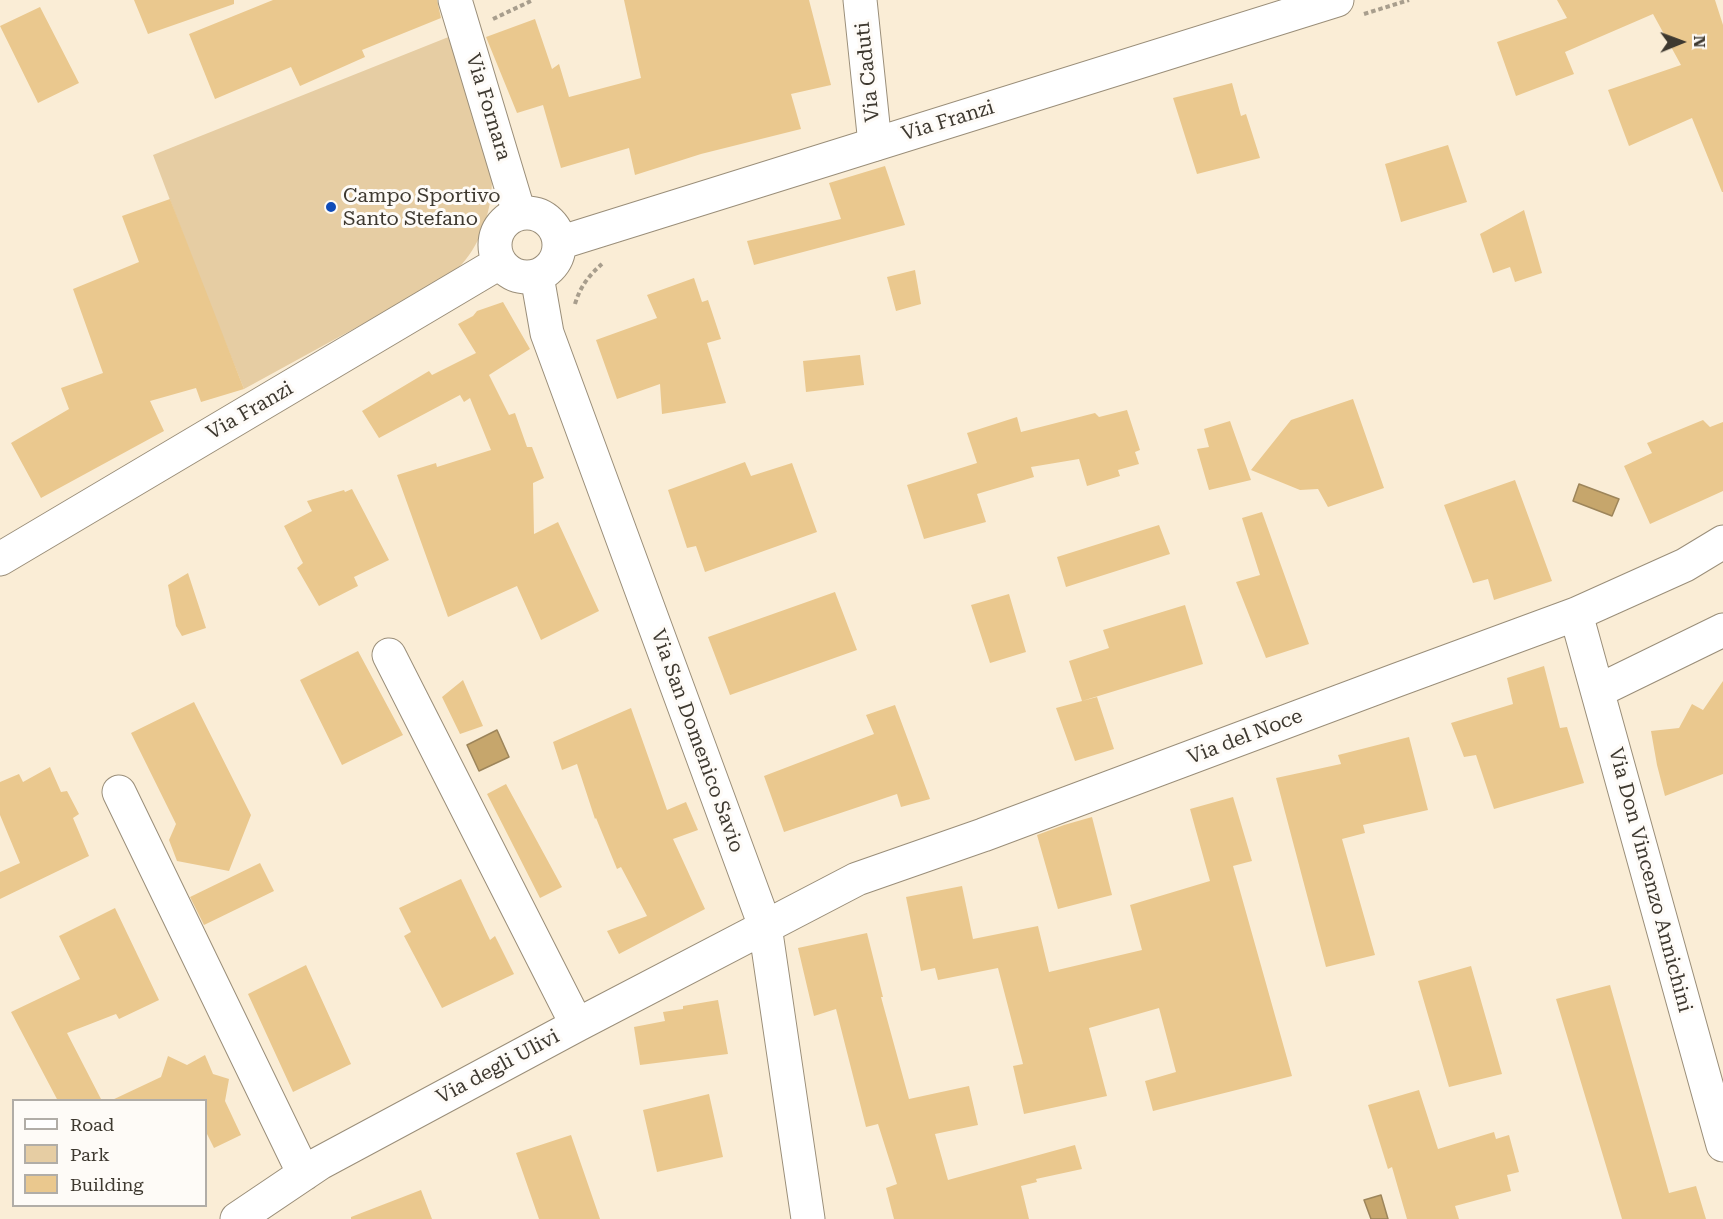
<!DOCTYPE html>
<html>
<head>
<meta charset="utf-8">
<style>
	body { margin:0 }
	#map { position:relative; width:1723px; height:1219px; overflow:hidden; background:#faedd6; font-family:"Roboto Serif",serif }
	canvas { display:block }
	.legend { position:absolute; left:12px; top:1099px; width:195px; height:108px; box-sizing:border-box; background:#fefbf7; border:2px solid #b1ada7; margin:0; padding:8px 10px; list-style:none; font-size:18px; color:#3e3930 }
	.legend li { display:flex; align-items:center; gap:12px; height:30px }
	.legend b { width:30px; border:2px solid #b1ada7 }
	.north { position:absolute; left:1651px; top:12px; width:60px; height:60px; -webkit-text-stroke:4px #fefbf7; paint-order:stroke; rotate:89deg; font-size:16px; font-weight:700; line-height:24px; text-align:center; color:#3e3930 }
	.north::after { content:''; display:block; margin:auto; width:21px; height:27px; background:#3e3930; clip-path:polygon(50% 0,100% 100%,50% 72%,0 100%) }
</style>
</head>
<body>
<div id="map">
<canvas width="1723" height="1219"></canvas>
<ul class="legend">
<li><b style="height:8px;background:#fff"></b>Road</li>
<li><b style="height:16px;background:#e6cda3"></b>Park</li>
<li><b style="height:16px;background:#eac88e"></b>Building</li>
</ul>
<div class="north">N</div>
</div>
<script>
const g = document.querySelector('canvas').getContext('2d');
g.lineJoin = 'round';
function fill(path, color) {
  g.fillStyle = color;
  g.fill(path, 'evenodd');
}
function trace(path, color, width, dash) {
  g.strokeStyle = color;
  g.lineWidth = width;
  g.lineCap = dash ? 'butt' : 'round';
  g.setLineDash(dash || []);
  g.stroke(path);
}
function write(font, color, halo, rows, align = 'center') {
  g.font = font + ' "Roboto Serif",serif';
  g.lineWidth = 6;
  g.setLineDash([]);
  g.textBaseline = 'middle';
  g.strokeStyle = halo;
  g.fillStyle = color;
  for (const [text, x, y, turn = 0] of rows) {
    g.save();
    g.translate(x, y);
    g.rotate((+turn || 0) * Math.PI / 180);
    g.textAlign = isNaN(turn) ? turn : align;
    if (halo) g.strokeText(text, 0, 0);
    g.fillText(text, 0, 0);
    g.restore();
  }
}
const green = new Path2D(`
	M 456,34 L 492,179 C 492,208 482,242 462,264 C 456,270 449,275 443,280 L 244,389 L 203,287 L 153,155 Z`);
const water = new Path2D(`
	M 1579,484 L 1619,499 L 1612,516 L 1573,501 Z
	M 497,730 L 509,757 L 479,771 L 467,745 Z
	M 1381,1195 L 1388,1219 L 1371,1219 L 1364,1200 Z`);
const building = new Path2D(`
	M 134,0 L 234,0 L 234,4 L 148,34 Z
	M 273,0 L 437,0 L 441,18 L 362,50 L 365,57 L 300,86 L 291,67 L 215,99 L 189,34 Z
	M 624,0 L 809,0 L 831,85 L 791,94 L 801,129 L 701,154 L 635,175 L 629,148 L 561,168 L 543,105 L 517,113 L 486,37 L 535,19 L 552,69 L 559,64 L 569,97 L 641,78 Z
	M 1557,0 L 1715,0 L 1723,25 L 1723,192 L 1722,192 L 1692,118 L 1629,146 L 1608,90 L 1681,65 L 1653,14 L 1565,52 L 1574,74 L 1516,96 L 1497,42 L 1567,18 Z
	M 40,7 L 79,83 L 38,103 L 0,26 Z
	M 1232,83 L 1241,116 L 1246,114 L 1260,158 L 1197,174 L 1173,98 Z
	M 1448,145 L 1467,202 L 1401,222 L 1385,164 Z
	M 885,166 L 905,225 L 754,265 L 747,241 L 841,219 L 829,183 Z
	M 170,199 L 244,389 L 201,402 L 196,388 L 150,401 L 164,431 L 41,498 L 11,443 L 69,409 L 61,388 L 103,373 L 73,289 L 139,262 L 122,216 Z
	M 1524,210 L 1542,273 L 1515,282 L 1510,267 L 1493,273 L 1480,234 Z
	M 915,270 L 921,304 L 896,311 L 887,277 Z
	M 694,278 L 702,302 L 708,300 L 721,339 L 707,343 L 726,403 L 662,414 L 660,384 L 617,399 L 596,340 L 657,318 L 647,295 Z
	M 503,302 L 530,349 L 489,375 L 509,415 L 515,413 L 527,447 L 532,447 L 544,478 L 533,483 L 534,534 L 558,522 L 599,611 L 541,640 L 517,586 L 448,617 L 397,475 L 436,463 L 437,467 L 491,450 L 470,398 L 464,402 L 460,395 L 379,438 L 362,411 L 429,371 L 432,375 L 476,353 L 458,324 L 473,316 L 477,311 Z
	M 860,355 L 864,385 L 806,392 L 803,361 Z
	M 1353,399 L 1384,488 L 1328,507 L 1318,489 L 1300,490 L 1251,470 L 1291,420 Z
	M 1127,410 L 1140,450 L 1135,452 L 1139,464 L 1118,470 L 1120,476 L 1087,486 L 1079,459 L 1031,467 L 1034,477 L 977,494 L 986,522 L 924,539 L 907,485 L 977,463 L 967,433 L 1017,417 L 1021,432 L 1095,413 L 1099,417 Z
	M 1703,420 L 1710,427 L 1723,422 L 1723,491 L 1650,524 L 1624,466 L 1652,453 L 1647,443 Z
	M 1230,421 L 1251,480 L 1209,490 L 1197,449 L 1209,447 L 1204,429 Z
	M 745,462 L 751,476 L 792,463 L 817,532 L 705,572 L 696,546 L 687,548 L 668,490 Z
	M 1515,480 L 1552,581 L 1494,600 L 1488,579 L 1473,583 L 1444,505 Z
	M 352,489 L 389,560 L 354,577 L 358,586 L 319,606 L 297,568 L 303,563 L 284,526 L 312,511 L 307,501 L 344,490 L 345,492 Z
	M 1262,512 L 1309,644 L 1266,658 L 1236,582 L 1260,575 L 1242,518 Z
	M 1159,525 L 1170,554 L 1066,587 L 1057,557 Z
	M 188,573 L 206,628 L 182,636 L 176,626 L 168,585 Z
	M 835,592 L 857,650 L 730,695 L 708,637 Z
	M 1009,594 L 1026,652 L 990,663 L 971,605 Z
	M 1185,605 L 1203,664 L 1082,701 L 1069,661 L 1109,648 L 1103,630 Z
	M 358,651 L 403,735 L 342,765 L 300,680 Z
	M 1544,666 L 1560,728 L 1567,727 L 1584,783 L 1494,809 L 1476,755 L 1464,757 L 1451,723 L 1513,704 L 1507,678 Z
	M 463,680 L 483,726 L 460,734 L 442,697 Z
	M 1723,681 L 1723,774 L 1665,796 L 1657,765 L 1651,731 L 1679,728 L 1692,704 L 1703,710 Z
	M 1097,697 L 1114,749 L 1075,761 L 1056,708 Z
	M 194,702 L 251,815 L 229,871 L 177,861 L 169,840 L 176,824 L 131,733 Z
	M 895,705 L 930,799 L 901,807 L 897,794 L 784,832 L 764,776 L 874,734 L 866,715 Z
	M 631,708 L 667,810 L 686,802 L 698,830 L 673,839 L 705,909 L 619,954 L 607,931 L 647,916 L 621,867 L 617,869 L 596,818 L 595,819 L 577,764 L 562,770 L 553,742 Z
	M 1409,737 L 1428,810 L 1363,825 L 1365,833 L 1342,839 L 1375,955 L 1326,967 L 1276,778 L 1341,764 L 1338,755 Z
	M 50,767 L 61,792 L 67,791 L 79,814 L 73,818 L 89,856 L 0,899 L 0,872 L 20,863 L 0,815 L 0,782 L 19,774 L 23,782 Z
	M 506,784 L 562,887 L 540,898 L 487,794 Z
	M 1233,797 L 1252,861 L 1233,866 L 1292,1076 L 1153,1111 L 1145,1081 L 1176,1072 L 1159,1008 L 1089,1028 L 1107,1096 L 1024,1114 L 1013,1066 L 1023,1064 L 998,968 L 938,980 L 935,968 L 921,971 L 906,897 L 962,886 L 973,939 L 1038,926 L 1049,972 L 1142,950 L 1130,905 L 1210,881 L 1190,809 Z
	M 1092,817 L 1112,895 L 1058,909 L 1037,835 L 1064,825 Z
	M 260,863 L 274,891 L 204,925 L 190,897 Z
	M 461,879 L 490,940 L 495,936 L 514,974 L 442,1008 L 404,936 L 411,932 L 399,908 Z
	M 115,908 L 159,1000 L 119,1019 L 116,1014 L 67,1033 L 102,1101 L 58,1101 L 11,1012 L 80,979 L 59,936 Z
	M 867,933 L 883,997 L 881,997 L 909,1099 L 969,1086 L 978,1125 L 935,1134 L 948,1180 L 1075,1145 L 1082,1169 L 1036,1179 L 1037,1182 L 1021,1186 L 1029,1219 L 894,1219 L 886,1188 L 897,1184 L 878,1124 L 866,1127 L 836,1009 L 814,1016 L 798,948 Z
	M 306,965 L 351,1064 L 293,1092 L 248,994 Z
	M 1471,966 L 1502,1074 L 1449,1087 L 1418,981 Z
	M 1610,985 L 1669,1193 L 1696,1186 L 1706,1219 L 1622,1219 L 1556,999 Z
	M 718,1000 L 728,1054 L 640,1065 L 634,1027 L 665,1021 L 663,1012 L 683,1009 L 683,1006 Z
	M 205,1055 L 213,1074 L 229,1079 L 225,1101 L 241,1135 L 214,1148 L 206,1132 L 206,1101 L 110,1101 L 161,1077 L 168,1056 L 187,1065 Z
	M 1419,1090 L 1438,1149 L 1494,1132 L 1496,1139 L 1509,1135 L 1519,1172 L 1507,1175 L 1511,1191 L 1455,1206 L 1459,1219 L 1407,1219 L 1392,1167 L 1388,1169 L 1368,1105 Z
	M 709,1094 L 723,1157 L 657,1172 L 643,1110 Z
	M 571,1135 L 600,1219 L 539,1219 L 516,1153 Z
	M 421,1190 L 432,1219 L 351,1219 L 351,1217 Z`);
const path = new Path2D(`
	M 1364,14 L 1409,0
	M 493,19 L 533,0
	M 575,304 C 580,287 589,275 602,264`);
const minor = new Path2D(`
	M 455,0 L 519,213
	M 860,0 L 875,144
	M 537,276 L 547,333 L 765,926 L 808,1219
	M 1576,614 L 1723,1145
	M 389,655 L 577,1025
	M 1598,691 L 1723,630
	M 119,792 L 304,1174
	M 237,1219 L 320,1163 L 577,1025 L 857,879 L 983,835 L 1397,680 L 1576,614 L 1685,565 L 1723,542`);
const major = new Path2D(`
	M495 245a32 32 0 1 1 64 0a32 32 0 1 1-64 0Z
	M 559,243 L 1337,0
	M 0,559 L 499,263`);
const markers = [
	[331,207,6,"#104cb8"]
];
const streetNames = [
	["Via Caduti",868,72,-96],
	["Via Fornara",488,107,73],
	["Via Franzi",948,121,-17],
	["Via Franzi",250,411,-30],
	["Via del Noce",1245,737,-21],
	["Via San Domenico Savio",697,741,70],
	["Via Don Vincenzo Annichini",1650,880,75],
	["Via degli Ulivi",498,1067,-28]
];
const poiNames = [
	["Campo Sportivo",343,196],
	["Santo Stefano",343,219]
];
fill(green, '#e6cda3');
fill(water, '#c6a66c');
trace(water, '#9d855a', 1.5);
fill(building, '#eac88e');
trace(minor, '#9a8e79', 35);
trace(major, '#9a8e79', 35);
trace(path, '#a89e8d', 4, [4.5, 3]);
trace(minor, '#fff', 33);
trace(major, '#fff', 33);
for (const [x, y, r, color] of markers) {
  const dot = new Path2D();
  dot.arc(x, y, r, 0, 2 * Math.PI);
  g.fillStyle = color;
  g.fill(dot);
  trace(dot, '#fefbf7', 2);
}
write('20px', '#3e3930', '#fefbf7', streetNames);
write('20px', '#3e3930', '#fefbf7', poiNames, 'left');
</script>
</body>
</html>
